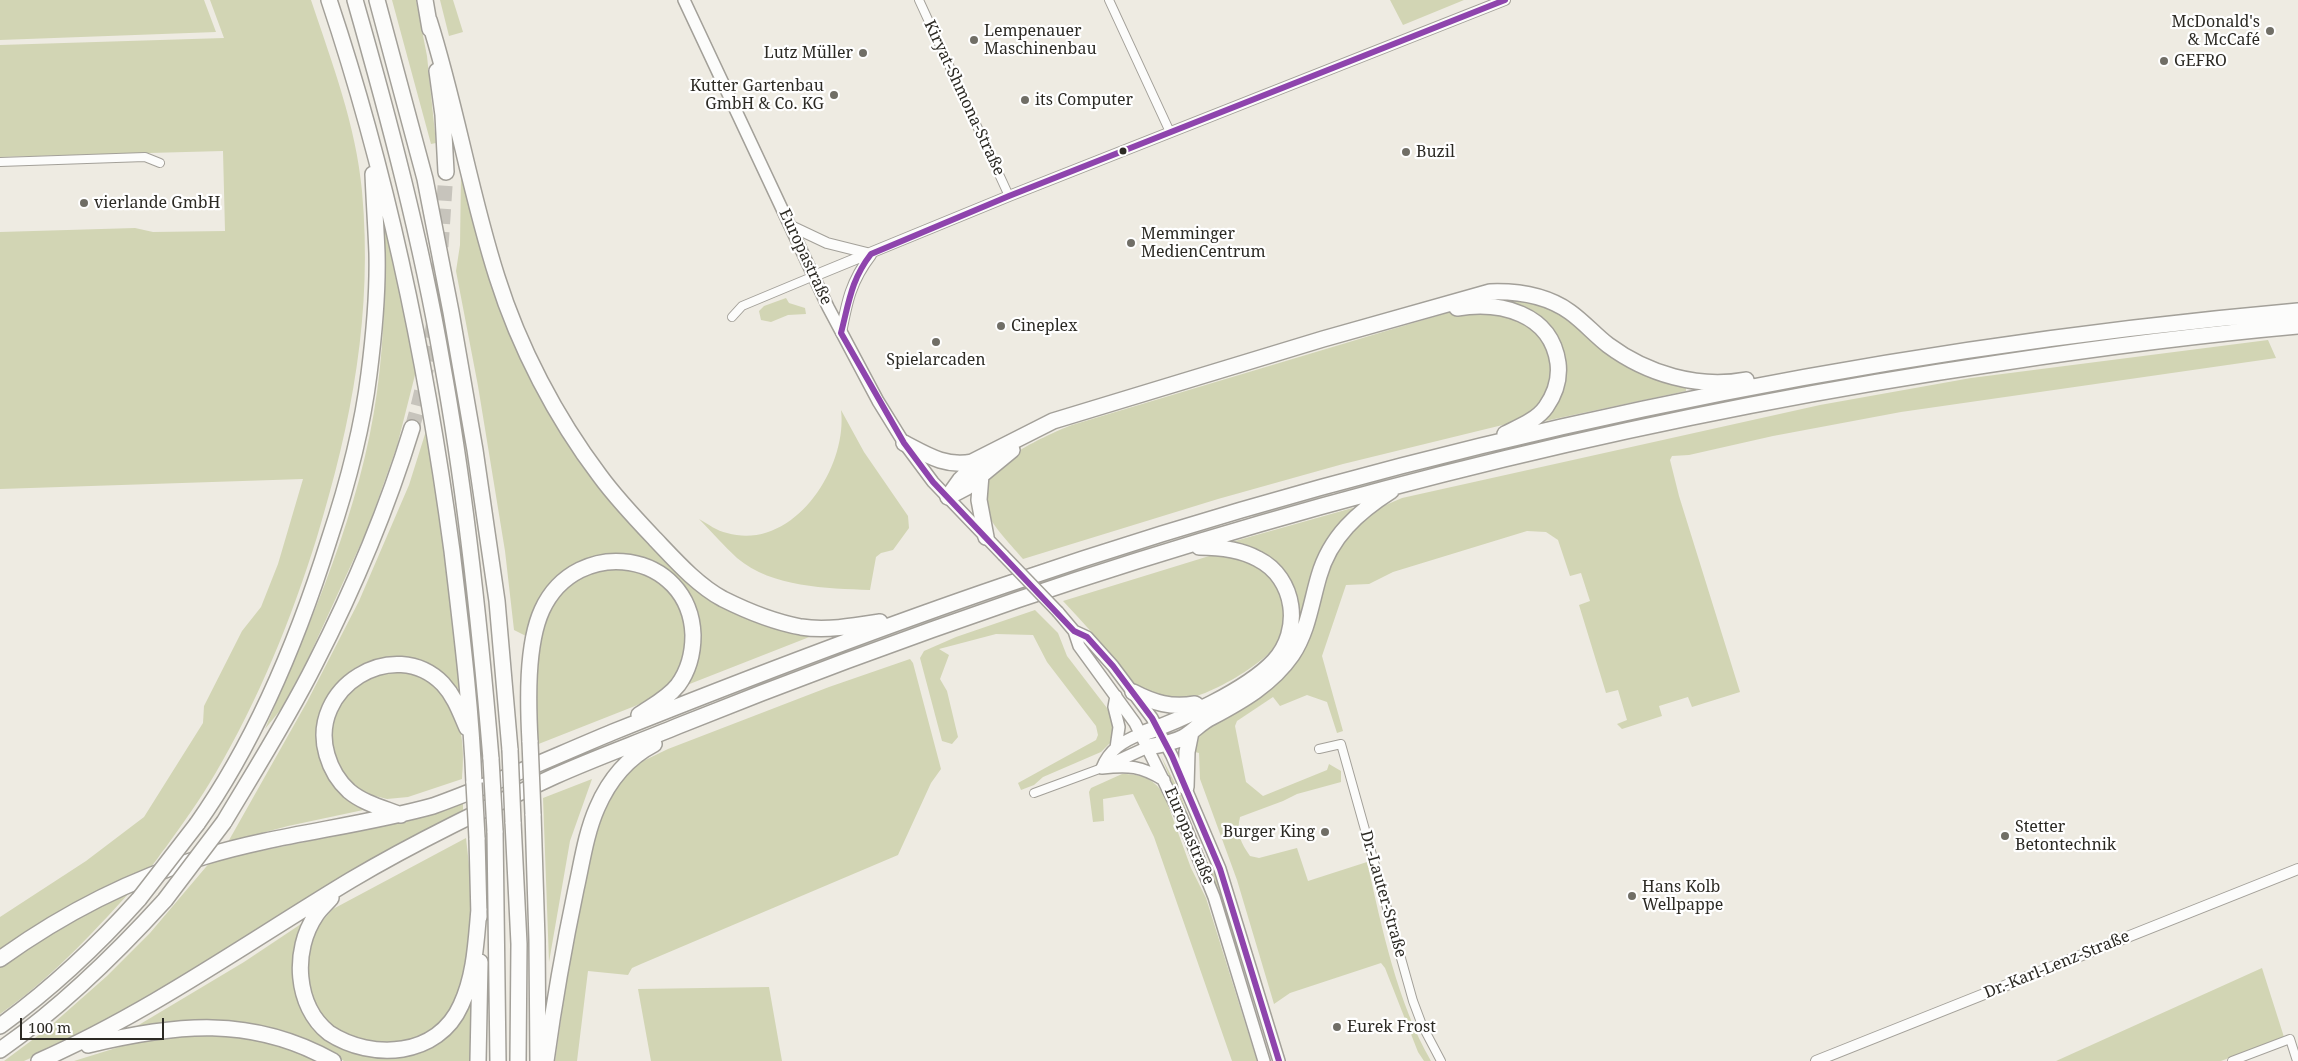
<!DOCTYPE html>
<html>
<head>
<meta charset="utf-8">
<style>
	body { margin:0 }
	#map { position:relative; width:2298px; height:1061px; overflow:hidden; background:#eeebe2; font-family:"Noto Serif",serif }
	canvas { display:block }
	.scale { position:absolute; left:20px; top:1018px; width:144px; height:22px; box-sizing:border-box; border:2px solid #2c2a24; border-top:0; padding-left:6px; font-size:15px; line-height:18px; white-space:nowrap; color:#2c2a24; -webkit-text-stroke:4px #fff; paint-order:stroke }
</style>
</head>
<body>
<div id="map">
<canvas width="2298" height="1061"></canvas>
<div class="scale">100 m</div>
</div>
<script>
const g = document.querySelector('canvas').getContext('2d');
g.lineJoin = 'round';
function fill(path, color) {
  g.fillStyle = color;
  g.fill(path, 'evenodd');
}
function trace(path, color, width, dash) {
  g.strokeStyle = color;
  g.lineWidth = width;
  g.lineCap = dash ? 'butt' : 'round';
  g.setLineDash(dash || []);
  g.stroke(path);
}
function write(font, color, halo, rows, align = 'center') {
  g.font = font + ' "Noto Serif",serif';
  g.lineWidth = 4.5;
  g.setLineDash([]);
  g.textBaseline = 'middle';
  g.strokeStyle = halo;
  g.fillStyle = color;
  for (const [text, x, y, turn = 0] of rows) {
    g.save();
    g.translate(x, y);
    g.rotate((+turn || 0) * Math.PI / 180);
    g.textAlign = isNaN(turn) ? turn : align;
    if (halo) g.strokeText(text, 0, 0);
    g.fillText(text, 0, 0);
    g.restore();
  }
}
const green = new Path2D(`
	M 0,0 L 204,0 L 216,32 L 0,40 Z
	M 210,0 L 311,0 C 332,63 356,125 362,191 C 373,313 352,421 317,537 C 291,620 259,699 215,774 C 200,800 183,823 166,847 C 160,854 155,863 149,869 C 138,879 119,885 106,893 C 71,912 35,932 0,951 L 0,917 L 86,861 L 144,817 L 203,723 L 204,706 L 242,631 L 261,607 L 278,564 L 303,479 L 0,489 L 0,232 L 135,228 L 153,232 L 225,231 L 223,151 L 0,157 L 0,45 L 224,38 Z
	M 392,0 L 416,0 L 427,56 L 436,143 L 431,144 Z
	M 440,0 L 453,0 L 463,32 L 449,36 Z
	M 1390,0 L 1464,0 L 1403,25 Z
	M 461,174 L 530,372 L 689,581 L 716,604 L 763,625 L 817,634 L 687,685 C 692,675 698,664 700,653 C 708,584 640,533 578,564 C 571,568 563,571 557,575 C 540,590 533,615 526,636 L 514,630 L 505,551 L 478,386 L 456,271 L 460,245 Z
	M 385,219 L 416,371 L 397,446 L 368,528 L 307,661 L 282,708 L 265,729 C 311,621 361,510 377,392 C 385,335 385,277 385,219 Z
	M 1498,297 L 1545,304 L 1686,385 L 1686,391 L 1545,421 L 1543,419 L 1559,345 L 1485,301 Z
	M 786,298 L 789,303 L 805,308 L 806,314 L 788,315 L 771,322 L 761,320 L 759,311 L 764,306 Z
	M 1471,310 L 1514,316 L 1543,337 L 1551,355 L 1554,373 L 1544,402 L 1523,420 L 1343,464 L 1218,499 L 1023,559 C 1013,547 994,528 988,514 C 985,506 983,492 985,484 C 991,460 1051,433 1072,425 L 1386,331 L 1447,313 Z
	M 2268,340 L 2276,358 L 1901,412 L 1773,436 L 1689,455 L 1672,456 L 1670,460 L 1679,496 L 1740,692 L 1692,707 L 1688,697 L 1659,706 L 1662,716 L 1622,729 L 1617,724 L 1627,720 L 1618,690 L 1606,693 L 1579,605 L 1590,601 L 1581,573 L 1570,576 L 1558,540 L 1546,532 L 1527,531 L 1393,572 L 1369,584 L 1346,585 L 1322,656 L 1343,731 L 1337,733 L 1327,702 L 1307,695 L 1280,706 L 1273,697 L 1237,721 L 1235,726 L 1246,782 L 1263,796 L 1327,770 L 1329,764 L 1341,771 L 1341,782 L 1297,794 L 1283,801 L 1240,817 C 1236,833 1241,843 1250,856 L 1259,858 L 1297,848 L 1308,881 L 1367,862 C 1382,928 1397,1002 1431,1061 L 1424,1061 L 1418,1052 L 1385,968 L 1381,963 L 1290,993 L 1274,1004 L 1237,880 L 1200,779 L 1199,753 L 1195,752 L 1199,737 L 1204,731 L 1278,681 L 1335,548 L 1374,510 L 1402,498 L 1820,405 L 1971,378 Z
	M 841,410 L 864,452 L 908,516 L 909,528 L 893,550 L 881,553 L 876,557 L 870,590 C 826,588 773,588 737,558 C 724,546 712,532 699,519 C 708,524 717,531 727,533 C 793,552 848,468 841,410 Z
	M 426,431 L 439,512 L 460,690 C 454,685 446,676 439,673 C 431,671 378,662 371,662 C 343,665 314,710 318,737 C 319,745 360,798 368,809 L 288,826 L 228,842 L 307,702 L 359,601 L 409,485 Z
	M 1356,507 C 1311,550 1313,571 1299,627 L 1297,627 L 1289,589 L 1228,543 Z
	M 1219,553 C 1261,555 1298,591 1283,635 C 1273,662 1188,711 1161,700 C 1154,697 1144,692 1138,687 C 1130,680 1124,668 1116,660 C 1099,640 1081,620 1063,601 Z
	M 602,569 C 617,569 632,569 646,575 C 692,597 700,659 663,693 C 656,699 644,702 635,706 C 602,719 569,732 536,745 C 534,690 526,620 573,581 C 581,575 593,572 602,569 Z
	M 1035,610 L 1058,633 L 1067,656 L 1107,708 L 1114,723 L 1114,732 L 1112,741 L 1101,752 L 1043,777 L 1034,785 L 1021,790 L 1018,783 L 1096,740 L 1098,735 L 1096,726 L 1047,662 L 1033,635 L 996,634 L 939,649 L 949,655 L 940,679 L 947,691 L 958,737 L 952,744 L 942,741 L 920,658 L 924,651 L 956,637 Z
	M 910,659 L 913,663 L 941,769 L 931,783 L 898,855 L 641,964 L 632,968 L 628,975 L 588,971 L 577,1061 L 555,1061 L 570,957 L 590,856 L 603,814 L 619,784 L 639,763 L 668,749 L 829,687 Z
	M 404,671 C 457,686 467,731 462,779 L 408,797 L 387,799 L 364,793 L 355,787 L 340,770 L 331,740 L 334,713 L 355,685 L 378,673 Z
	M 1161,756 L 1179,791 L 1205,858 L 1219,883 L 1241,960 L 1239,960 L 1213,876 L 1203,859 Z
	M 1122,774 C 1141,774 1156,779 1165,797 L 1191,868 L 1206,898 L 1257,1061 L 1232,1061 L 1154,837 L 1133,794 L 1103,799 L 1104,821 L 1093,822 L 1089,792 L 1091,788 Z
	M 592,779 L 570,841 L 549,962 L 543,798 Z
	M 463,803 L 463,813 L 381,854 L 159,993 L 72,1039 L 24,1061 L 4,1061 L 47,1029 L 107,976 L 150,933 L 211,861 L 409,821 Z
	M 466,838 L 470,874 L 471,918 L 465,979 L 452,1011 L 424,1038 L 390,1048 L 337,1031 L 323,1019 L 309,991 L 306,959 L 316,928 L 333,909 Z
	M 130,892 C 90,936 49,980 0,1014 L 0,967 C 40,937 84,912 130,892 Z
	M 307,920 C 302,936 293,954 293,971 C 293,992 301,1007 313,1024 C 343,1061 407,1061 445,1038 C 457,1027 464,1015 471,1001 L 474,1000 L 472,1061 L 344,1061 L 329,1052 L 253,1025 L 227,1021 L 193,1021 L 139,1028 L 137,1026 L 244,962 Z
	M 2262,968 L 2284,1037 L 2221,1061 L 2056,1061 Z
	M 769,987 L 782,1061 L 651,1061 L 638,989 Z
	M 215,1033 L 282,1045 L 320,1061 L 74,1061 L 145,1039 Z`);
const motorwayTunnel = new Path2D(`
	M 412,428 C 437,345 440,258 446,172`);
const minor = new Path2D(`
	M 919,0 L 1009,196
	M 1109,0 L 1170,132
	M 0,162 L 145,157 L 160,163
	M 732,317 L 742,306 L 814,276
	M 1319,749 L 1341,744 L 1413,1001 L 1422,1025 L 1441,1061
	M 1034,793 L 1102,768
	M 2232,1061 L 2290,1039 L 2297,1061`);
const tertiary = new Path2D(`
	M 791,226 L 827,243 L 871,254
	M 814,276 L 1009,196 L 1505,0
	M 841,333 C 847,301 851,281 871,255
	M 1816,1061 L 2298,869`);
const secondary = new Path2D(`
	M 684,0 L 828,307 L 878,401 L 904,443 L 933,482 L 1003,555
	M 1058,612 L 1074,631 L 1087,637 L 1113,666 L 1152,718 L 1172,756 L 1220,869 L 1279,1061
	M 1074,631 L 1079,646 L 1135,723 L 1181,816 L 1214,897 L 1264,1061
	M 1116,696 L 1114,707 L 1119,727 L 1116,748
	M 1113,763 L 1148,747
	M 1102,768 C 1129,765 1141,766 1164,780
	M 1102,768 C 1109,750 1123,741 1141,734`);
const motorway = new Path2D(`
	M 329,0 C 389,179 427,365 452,551 C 461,628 471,705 474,783
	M 355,0 C 389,119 421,240 442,362 C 466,493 480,626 491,759
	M 377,0 L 425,179 L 451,312 L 475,450 L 497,601 L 510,750
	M 425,0 L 430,29
	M 429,20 C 456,105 470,193 497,277 C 519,347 556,418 600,476 C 616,498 636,519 655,539 C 675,560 697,585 723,599 C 747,611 774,622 801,627 C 826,631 855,626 880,622
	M 437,71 L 443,115 L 446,172
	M 1457,308 C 1500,301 1551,313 1558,363 C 1560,379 1555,394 1546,407 C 1537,420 1519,427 1505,434
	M 904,443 C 927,455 945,467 972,462 L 1053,421 L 1323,339 L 1490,292 C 1518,291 1546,295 1570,312 C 1584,322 1595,335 1608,345 C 1647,374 1698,389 1746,380
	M 981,475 L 979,500 L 986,537
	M 950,494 L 960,480 L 982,459
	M 948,497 L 967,487 L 1012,450
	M 1133,692 C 1154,703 1171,708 1195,704 L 1199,707
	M 1141,734 C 1179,721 1247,690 1274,661 C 1302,631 1296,578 1258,559 C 1240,549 1220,547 1199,547
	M 530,742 C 528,704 526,645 542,610 C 577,534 690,551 693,635 C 693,654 689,670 678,685 C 668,698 652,706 639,715
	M 1148,747 C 1160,745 1173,743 1184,737 C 1194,731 1201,722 1212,717 C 1242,701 1272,684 1292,655 C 1308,631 1311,603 1319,576 C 1330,537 1358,512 1391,491
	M 1186,787 L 1187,752 L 1191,732
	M 533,814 L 537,940 L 538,1061
	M 401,815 C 383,808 363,803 349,791 C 338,781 331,769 327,755 C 307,688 394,634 443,684 C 455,697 460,712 467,728
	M 224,822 C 255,770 288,718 315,664 C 354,588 387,509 412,428
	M 513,822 L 519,944 L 518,1061
	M 197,824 C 257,739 298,639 329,540 C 347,486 362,431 369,374 C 374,335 378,293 377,253 C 376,227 374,200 373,174
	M 495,831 L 498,1061
	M 477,838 L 479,917
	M 331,898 C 326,904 320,909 316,915 C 292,950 295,1006 329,1033 C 372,1061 438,1057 461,1005 C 475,975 476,941 479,909
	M 0,959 C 61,915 131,879 203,857 C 278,834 357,827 433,806 C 494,784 553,757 613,732 C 743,680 873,630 1005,585 C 1422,442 1859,350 2298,311
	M 0,1026 C 51,989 97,946 139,899
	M 88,1045 C 175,1024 251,1015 333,1061
	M 0,1050 C 62,1007 115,955 165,900
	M 39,1061 C 150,1012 248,942 351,880 C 417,841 486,808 555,776 C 595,758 637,743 678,726 C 790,681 903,639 1017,600 C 1336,492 1665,412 1999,363 C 2098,348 2198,335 2298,326
	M 478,1061 L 480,962
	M 546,1061 C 554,1003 564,946 576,889 C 582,862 586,833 597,808 C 609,780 627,758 654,744`);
const secondaryBridge = new Path2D(`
	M 1003,555 L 1058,612`);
const motorwayBridge = new Path2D(`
	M 530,742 L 533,814
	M 510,750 L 513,822
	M 491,759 L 495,831
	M 474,783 L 477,838
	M 139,899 L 197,824
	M 165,900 L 224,822`);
const bus1 = new Path2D(`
	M 1279,1061 L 1220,869 L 1172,756 L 1152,718 L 1113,666 L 1087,637 L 1074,631 L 933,482 L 904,443 L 841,333 C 849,302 851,280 871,254 L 1009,196 L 1505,0`);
const markers = [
	[2270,31,5,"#706e66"],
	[974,40,5,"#706e66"],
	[863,53,5,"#706e66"],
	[2164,61,5,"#706e66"],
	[834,95,5,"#706e66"],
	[1025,100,5,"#706e66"],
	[1123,151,4.5,"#2c2a24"],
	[1406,152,5,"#706e66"],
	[84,203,5,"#706e66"],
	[1131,243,5,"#706e66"],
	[1001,326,5,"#706e66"],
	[936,342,5,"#706e66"],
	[1325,832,5,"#706e66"],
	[2005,836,5,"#706e66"],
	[1632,896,5,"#706e66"],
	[1337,1027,5,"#706e66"]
];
const poiNames = [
	["McDonald's",2260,22,"right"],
	["& McCafé",2260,40,"right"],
	["Lempenauer",984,31],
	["Maschinenbau",984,49],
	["Lutz Müller",853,53,"right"],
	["GEFRO",2174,61],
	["Kutter Gartenbau",824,86,"right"],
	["GmbH & Co. KG",824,104,"right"],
	["its Computer",1035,100],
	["Buzil",1416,152],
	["vierlande GmbH",94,203],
	["Memminger",1141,234],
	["MedienCentrum",1141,252],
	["Cineplex",1011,326],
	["Spielarcaden",936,360,"center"],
	["Stetter",2015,827],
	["Betontechnik",2015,845],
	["Burger King",1315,832,"right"],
	["Hans Kolb",1642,887],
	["Wellpappe",1642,905],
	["Eurek Frost",1347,1027]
];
const streetNames = [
	["Kiryat-Shmona-Straße",964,98,65],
	["Europastraße",805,257,65],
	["Europastraße",1189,836,67],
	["Dr.-Lauter-Straße",1383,894,74],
	["Dr.-Karl-Lenz-Straße",2057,965,-22]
];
fill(green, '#d2d5b4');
trace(motorwayTunnel, '#c7c4bc', 15, [15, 8]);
trace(minor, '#a3a099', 10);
trace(tertiary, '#a3a099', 12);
trace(secondary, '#a3a099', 14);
trace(motorway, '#a3a099', 18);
trace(minor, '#fcfcfb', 8);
trace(tertiary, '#fcfcfb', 10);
trace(secondary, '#fcfcfb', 11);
trace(motorway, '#fcfcfb', 15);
trace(secondaryBridge, '#a3a099', 14, []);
trace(motorwayBridge, '#a3a099', 18, []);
trace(secondaryBridge, '#fcfcfb', 11);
trace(motorwayBridge, '#fcfcfb', 15);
trace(bus1, '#8e44ad', 6);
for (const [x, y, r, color] of markers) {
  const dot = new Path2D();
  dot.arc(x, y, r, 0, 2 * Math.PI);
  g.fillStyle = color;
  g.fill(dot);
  trace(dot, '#fff', 2);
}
write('16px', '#2c2a24', '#fff', poiNames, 'left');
write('16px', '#2c2a24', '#fff', streetNames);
</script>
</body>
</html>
